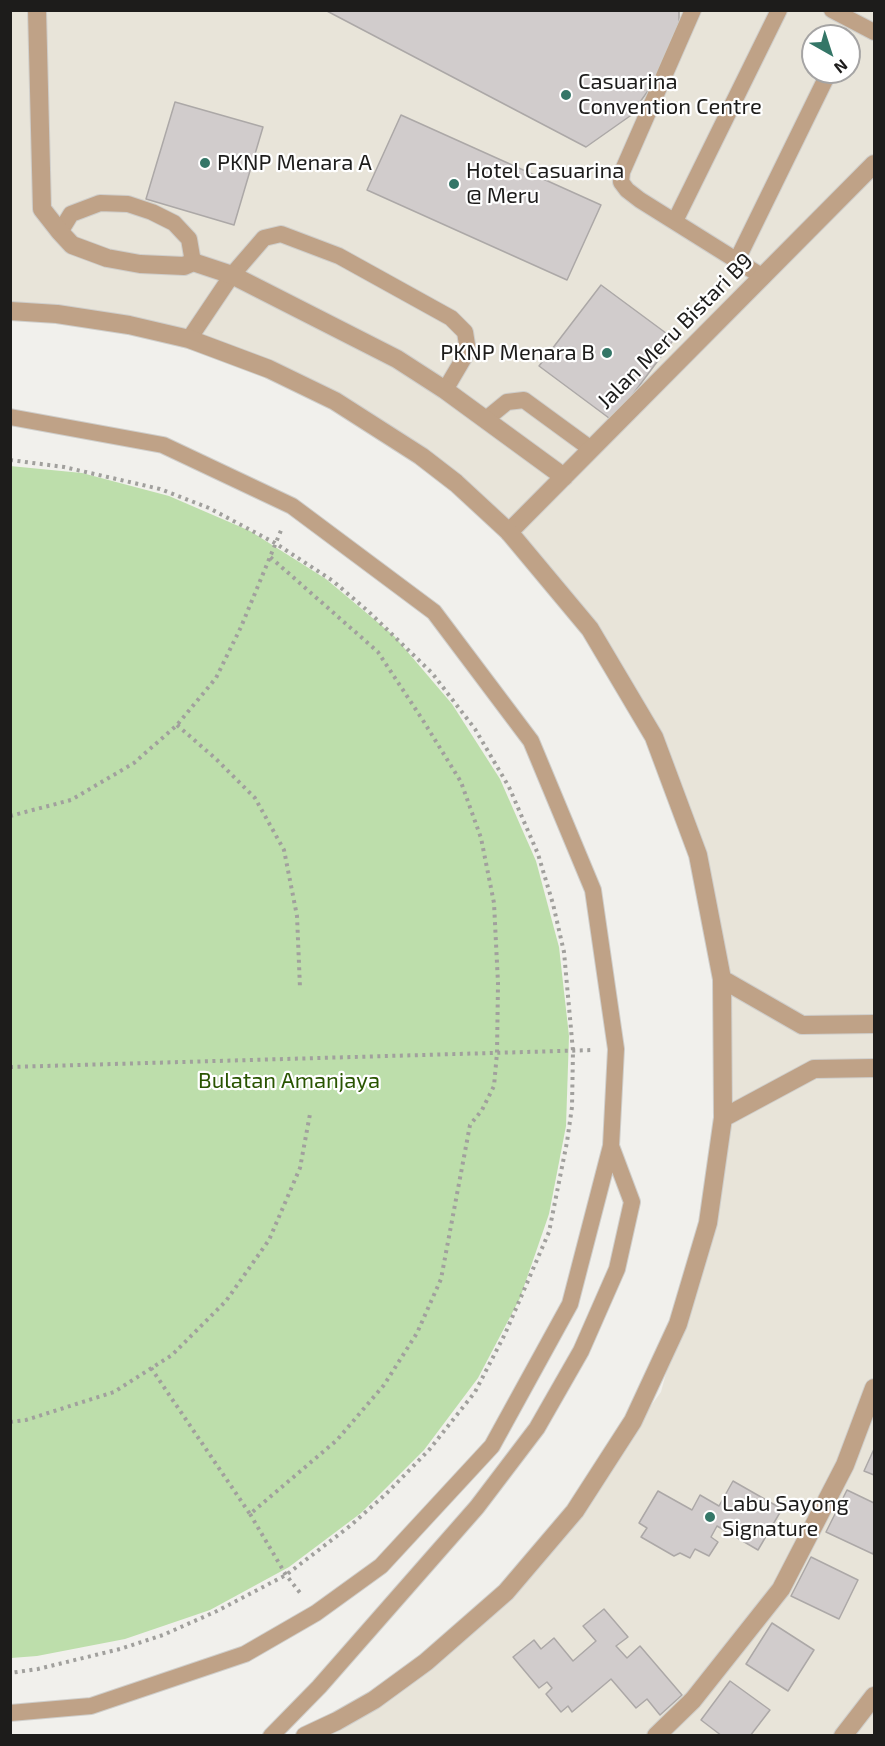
<!DOCTYPE html>
<html>
<head>
<meta charset="utf-8">
<style>
	body { margin:0 }
	#map { position:relative; width:885px; height:1746px; overflow:hidden; background:#f1f0ec; font-family:"Exo 2",sans-serif }
	canvas { display:block }
	.frame { position:absolute; inset:0; border:12px solid #1d1c1b; pointer-events:none }
	.north { position:absolute; left:801px; top:24px; width:60px; height:60px; box-sizing:border-box; background:#fff; border:2px solid #a5a4a4; border-radius:50%; rotate:141deg; font-size:16px; font-weight:700; line-height:24px; text-align:center; color:#1d1c1b }
	.north::after { content:''; display:block; margin:auto; width:21px; height:27px; background:#347667; clip-path:polygon(50% 0,100% 100%,50% 72%,0 100%) }
</style>
</head>
<body>
<div id="map">
<canvas width="885" height="1746"></canvas>
<div class="frame"></div>
<div class="north">N</div>
</div>
<script>
const g = document.querySelector('canvas').getContext('2d');
g.lineJoin = 'round';
function fill(path, color) {
  g.fillStyle = color;
  g.fill(path, 'evenodd');
}
function trace(path, color, width, dash) {
  g.strokeStyle = color;
  g.lineWidth = width;
  g.lineCap = dash ? 'butt' : 'round';
  g.setLineDash(dash || []);
  g.stroke(path);
}
function write(font, color, halo, rows, align = 'center') {
  g.font = font + ' "Exo 2",sans-serif';
  g.lineWidth = 4.5;
  g.setLineDash([]);
  g.textBaseline = 'middle';
  g.strokeStyle = halo;
  g.fillStyle = color;
  for (const [text, x, y, turn = 0] of rows) {
    g.save();
    g.translate(x, y);
    g.rotate((+turn || 0) * Math.PI / 180);
    g.textAlign = isNaN(turn) ? turn : align;
    if (halo) g.strokeText(text, 0, 0);
    g.fillText(text, 0, 0);
    g.restore();
  }
}
const built = new Path2D(`
	M 11,11 L 874,11 L 874,1735 L 305,1735 L 350,1719 L 537,1561 L 661,1392 L 721,1169 L 720,931 L 647,731 L 544,566 L 412,445 L 293,382 L 68,312 L 11,312 ZM 813,36 L 849,36 L 849,72 L 813,72 Z`);
const green = new Path2D(`
	M 10,466 L 82,473 L 169,496 L 250,531 L 326,579 L 394,636 L 452,704 L 500,779 L 536,861 L 559,947 L 569,1036 L 566,1126 L 549,1214 L 520,1298 L 478,1378 L 424,1450 L 361,1513 L 289,1567 L 210,1610 L 125,1639 L 37,1656 L 11,1658 Z`);
const building = new Path2D(`
	M 325,10 L 679,10 L 679,22 L 660,74 L 630,116 L 586,147 Z
	M 175,102 L 263,127 L 234,225 L 146,199 Z
	M 401,115 L 601,205 L 567,280 L 367,190 Z
	M 601,285 L 674,339 L 613,421 L 539,366 Z
	M 874,1449 L 874,1475 L 864,1471 Z
	M 733,1481 L 782,1509 L 758,1550 L 717,1526 L 711,1537 L 718,1542 L 709,1556 L 695,1549 L 690,1558 L 680,1553 L 674,1556 L 641,1537 L 647,1528 L 639,1523 L 658,1491 L 692,1510 L 700,1495 L 719,1506 Z
	M 847,1490 L 874,1503 L 874,1550 L 873,1554 L 826,1532 Z
	M 811,1557 L 858,1580 L 839,1619 L 791,1596 Z
	M 604,1609 L 628,1637 L 616,1646 L 627,1658 L 640,1646 L 682,1695 L 660,1715 L 647,1699 L 636,1708 L 611,1679 L 572,1712 L 568,1706 L 561,1712 L 546,1694 L 552,1688 L 547,1682 L 539,1688 L 513,1657 L 534,1640 L 541,1649 L 554,1638 L 573,1661 L 596,1641 L 583,1626 Z
	M 772,1623 L 814,1650 L 788,1691 L 746,1664 Z
	M 730,1681 L 770,1710 L 750,1736 L 722,1736 L 701,1720 Z`);
const path = new Path2D(`
	M 10,460 L 64,467 L 160,489 L 209,508 L 275,543 L 333,581 L 369,612 L 432,673 L 475,729 L 509,787 L 538,854 L 553,904 L 564,952 L 573,1051 L 572,1107 L 567,1142 L 549,1232 L 505,1334 L 475,1392 L 429,1450 L 386,1494 L 350,1526 L 286,1575 L 217,1611 L 163,1635 L 120,1649 L 38,1669 L 10,1673
	M 177,725 L 216,759 L 255,798 L 284,850 L 297,916 L 300,988
	M 10,816 L 71,800 L 134,763 L 177,725 L 216,678 L 241,627 L 282,528
	M 10,1067 L 594,1050
	M 151,1368 L 250,1514 L 337,1440 L 384,1385 L 417,1333 L 441,1279 L 470,1125 L 482,1110 L 494,1086 L 497,1053 L 498,983 L 494,903 L 481,838 L 461,782 L 424,722 L 378,652 L 269,556
	M 10,1422 L 26,1420 L 114,1392 L 172,1355 L 226,1301 L 269,1240 L 300,1168 L 310,1114
	M 250,1514 L 286,1575 L 301,1594`);
const service = new Path2D(`
	M 693,10 L 622,172 L 621,182 L 627,190 L 640,200 L 763,277
	M 832,10 L 874,32
	M 675,221 L 779,10
	M 60,232 L 71,214 L 100,203 L 128,204 L 152,212 L 174,223 L 189,239 L 193,262
	M 737,260 L 829,72
	M 189,339 L 232,275 L 264,238 L 281,234 L 339,256 L 451,318 L 465,332 L 468,351 L 445,390
	M 10,417 L 163,445 L 292,506 L 434,612 L 531,741 L 593,890 L 616,1049 L 611,1146 L 570,1304 L 492,1446 L 381,1566 L 316,1613 L 245,1654 L 91,1706 L 10,1713
	M 485,420 L 507,402 L 524,400 L 591,449
	M 271,1736 L 319,1687 L 477,1507 L 537,1428 L 581,1351 L 617,1269 L 632,1202 L 611,1146`);
const minor = new Path2D(`
	M 37,10 L 42,209 L 60,232 L 72,245 L 107,258 L 140,264 L 184,266 L 193,262 L 232,275 L 397,359 L 445,390 L 564,477
	M 509,532 L 874,164
	M 656,1736 L 693,1700 L 781,1589 L 845,1465 L 874,1388
	M 843,1736 L 874,1696`);
const tertiary = new Path2D(`
	M 10,311 L 57,314 L 129,325 L 189,339 L 269,369 L 335,401 L 421,456 L 456,483 L 509,532 L 590,629 L 654,737 L 698,855 L 722,979 L 723,1118 L 708,1223 L 678,1324 L 633,1421 L 575,1511 L 506,1592 L 426,1662 L 374,1700 L 337,1721 L 305,1736
	M 722,979 L 802,1025 L 874,1024
	M 723,1118 L 814,1069 L 874,1068`);
const markers = [
	[566,95,6,"#347667"],
	[205,163,6,"#347667"],
	[454,184,6,"#347667"],
	[607,353,6,"#347667"],
	[710,1517,6,"#347667"]
];
const poiNames = [
	["Casuarina",578,82],
	["Convention Centre",578,107],
	["PKNP Menara A",217,163],
	["Hotel Casuarina",466,171],
	["@ Meru",466,196],
	["PKNP Menara B",595,353,"right"],
	["Labu Sayong",722,1504],
	["Signature",722,1529]
];
const streetNames = [
	["Jalan Meru Bistari B9",675,331,-45]
];
const parkNames = [
	["Bulatan Amanjaya",289,1081]
];
fill(built, '#e8e4d9');
fill(green, '#bddeab');
fill(building, '#d1cccc');
trace(building, '#aca8a7', 1.5);
trace(service, '#cfcecb', 18);
trace(minor, '#cfcecb', 20);
trace(tertiary, '#cfcecb', 20);
trace(path, '#a1a09d', 4, [3, 4.5]);
trace(service, '#bfa287', 16);
trace(minor, '#bfa287', 18);
trace(tertiary, '#bfa287', 18);
for (const [x, y, r, color] of markers) {
  const dot = new Path2D();
  dot.arc(x, y, r, 0, 2 * Math.PI);
  g.fillStyle = color;
  g.fill(dot);
  trace(dot, '#fff', 2);
}
write('22px', '#1d1c1b', '#fff', poiNames, 'left');
write('22px', '#1d1c1b', '#fff', streetNames);
write('22px', '#295401', '#fff', parkNames);
</script>
</body>
</html>
